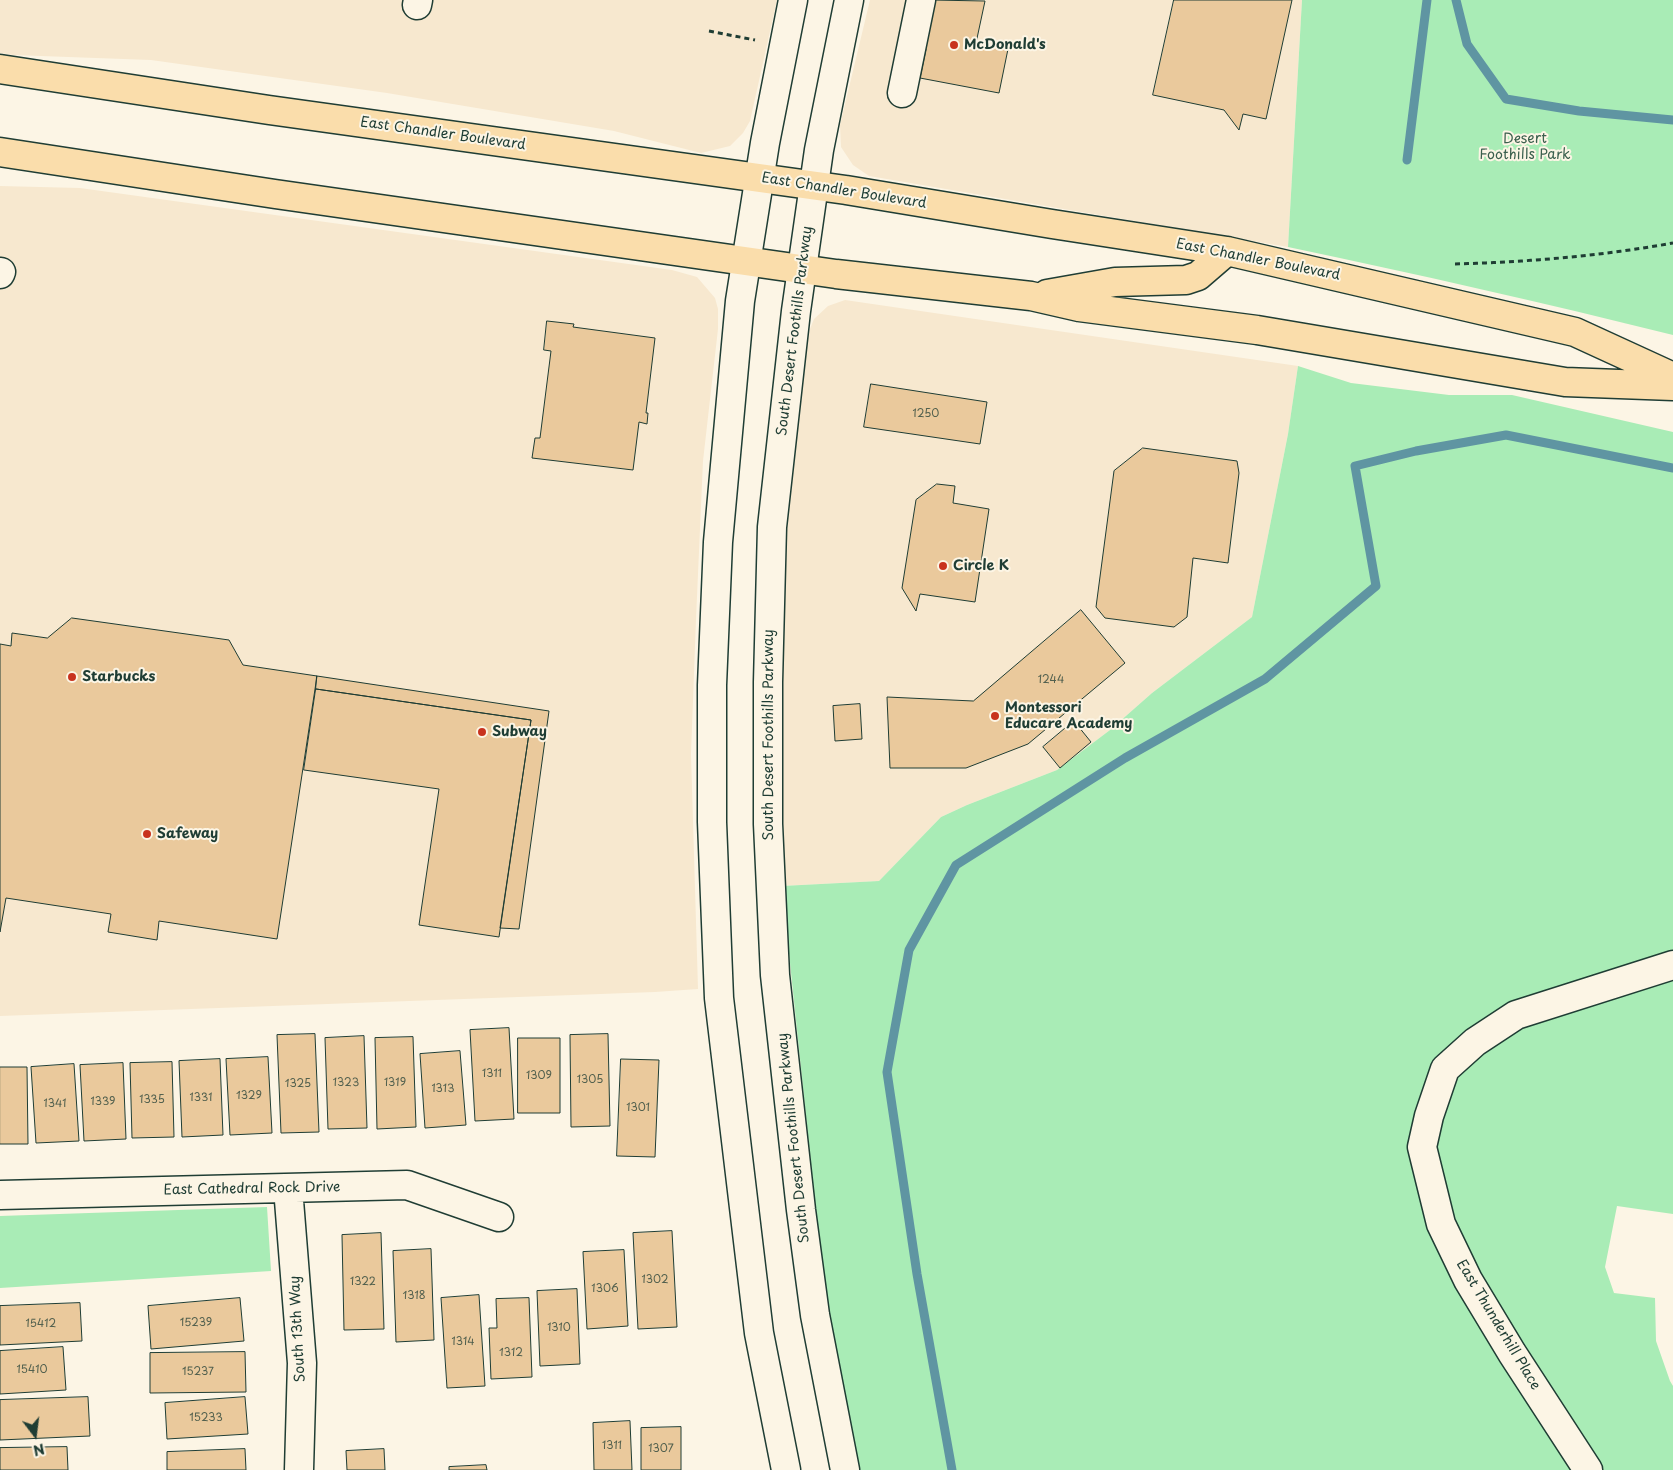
<!DOCTYPE html>
<html>
<head>
<meta charset="utf-8">
<style>
	body { margin:0 }
	#map { position:relative; width:1673px; height:1470px; overflow:hidden; background:#fcf5e5; font-family:"Playpen Sans",sans-serif }
	canvas { display:block }
	.north { position:absolute; left:10px; top:1410px; width:50px; height:50px; -webkit-text-stroke:4px #fcf5e5; paint-order:stroke; rotate:165deg; font-size:14px; font-weight:700; line-height:20px; text-align:center; color:#1f3d34 }
	.north::after { content:''; display:block; margin:auto; width:18px; height:22px; background:#1f3d34; clip-path:polygon(50% 0,100% 100%,50% 72%,0 100%) }
</style>
</head>
<body>
<div id="map">
<canvas width="1673" height="1470"></canvas>
<div class="north">N</div>
</div>
<script>
const g = document.querySelector('canvas').getContext('2d');
g.lineJoin = 'round';
function fill(path, color) {
  g.fillStyle = color;
  g.fill(path, 'evenodd');
}
function trace(path, color, width, dash) {
  g.strokeStyle = color;
  g.lineWidth = width;
  g.lineCap = dash ? 'butt' : 'round';
  g.setLineDash(dash || []);
  g.stroke(path);
}
function write(font, color, halo, rows, align = 'center') {
  g.font = font + ' "Playpen Sans",sans-serif';
  g.lineWidth = 4;
  g.setLineDash([]);
  g.textBaseline = 'middle';
  g.strokeStyle = halo;
  g.fillStyle = color;
  for (const [text, x, y, turn = 0] of rows) {
    g.save();
    g.translate(x, y);
    g.rotate((+turn || 0) * Math.PI / 180);
    g.textAlign = isNaN(turn) ? turn : align;
    if (halo) g.strokeText(text, 0, 0);
    g.fillText(text, 0, 0);
    g.restore();
  }
}
const built = new Path2D(`
	M 0,0 L 777,0 L 750,121 L 743,133 L 730,146 L 701,153 L 614,131 L 387,93 L 151,60 L 13,55 L 0,53 Z
	M 870,0 L 1302,0 L 1288,247 L 869,176 L 853,165 L 841,147 L 840,125 Z
	M 0,186 L 80,188 L 672,270 L 697,277 L 715,298 L 718,309 L 718,329 L 703,461 L 696,619 L 691,754 L 698,989 L 655,992 L 0,1016 Z
	M 845,300 L 1298,366 L 1288,434 L 1252,617 L 1152,693 L 1110,730 L 1057,770 L 967,805 L 941,817 L 879,881 L 782,886 L 781,734 L 786,535 L 808,334 L 814,319 L 828,306 Z`);
const green = new Path2D(`
	M 1302,0 L 1673,0 L 1673,335 C 1545,303 1417,274 1288,247 Z
	M 1298,366 L 1351,383 L 1449,395 L 1512,395 L 1673,432 L 1673,1214 L 1617,1206 L 1605,1267 L 1614,1293 L 1655,1298 L 1656,1341 L 1670,1381 L 1673,1386 L 1673,1470 L 853,1470 L 825,1299 L 782,886 L 879,881 L 941,817 L 967,805 L 1057,770 L 1110,730 L 1152,693 L 1252,617 L 1288,434 Z
	M 267,1207 L 271,1271 L 0,1288 L 0,1216 Z`);
const stream = new Path2D(`
	M 1456,0 L 1467,44 L 1506,99 L 1579,111 L 1673,120
	M 1407,160 L 1427,0
	M 952,1470 L 917,1274 L 887,1072 L 909,950 L 956,865 L 1125,758 L 1265,679 L 1376,586 L 1355,466 L 1416,451 L 1506,435 L 1673,468`);
const building = new Path2D(`
	M 932,0 L 985,1 L 976,43 L 1008,49 L 999,93 L 920,78 L 926,49 L 922,47 Z
	M 1174,0 L 1292,0 L 1266,119 L 1243,114 L 1239,130 L 1224,110 L 1153,95 Z
	M 547,321 L 574,324 L 573,327 L 655,338 L 646,413 L 648,413 L 647,424 L 639,422 L 633,470 L 532,458 L 535,438 L 540,438 L 551,351 L 544,350 Z
	M 871,384 L 987,402 L 980,444 L 864,427 Z
	M 1143,448 L 1237,461 L 1239,473 L 1228,563 L 1193,558 L 1187,617 L 1174,627 L 1105,618 L 1096,607 L 1114,471 Z
	M 937,484 L 955,486 L 953,503 L 989,509 L 975,602 L 920,594 L 916,611 L 902,588 L 916,500 Z
	M 1081,610 L 1125,663 L 1028,744 L 966,768 L 890,768 L 887,697 L 973,701 Z
	M 72,618 L 229,640 L 243,665 L 317,676 L 277,939 L 159,921 L 157,940 L 108,932 L 111,914 L 6,898 L 0,932 L 0,644 L 11,646 L 12,633 L 47,638 Z
	M 317,676 L 549,711 L 519,929 L 500,928 L 531,720 L 316,689 Z
	M 316,689 L 531,720 L 499,937 L 419,925 L 439,789 L 304,770 Z
	M 860,704 L 862,739 L 835,741 L 833,706 Z
	M 1074,721 L 1091,742 L 1060,768 L 1043,747 Z
	M 509,1028 L 514,1119 L 475,1121 L 470,1030 Z
	M 315,1034 L 319,1132 L 281,1133 L 277,1035 Z
	M 608,1034 L 610,1126 L 571,1127 L 570,1035 Z
	M 364,1036 L 367,1128 L 328,1129 L 325,1038 Z
	M 413,1037 L 416,1127 L 377,1129 L 375,1038 Z
	M 518,1038 L 560,1038 L 560,1113 L 518,1113 Z
	M 460,1051 L 466,1125 L 425,1128 L 420,1054 Z
	M 268,1057 L 272,1133 L 230,1135 L 226,1059 Z
	M 220,1059 L 223,1135 L 182,1137 L 179,1061 Z
	M 621,1059 L 659,1060 L 655,1157 L 617,1156 Z
	M 172,1062 L 174,1137 L 132,1138 L 130,1063 Z
	M 123,1063 L 126,1139 L 84,1141 L 80,1065 Z
	M 74,1064 L 79,1141 L 36,1143 L 31,1067 Z
	M 0,1067 L 27,1067 L 28,1144 L 0,1144 Z
	M 672,1231 L 677,1327 L 638,1329 L 633,1233 Z
	M 381,1233 L 384,1329 L 344,1330 L 342,1235 Z
	M 431,1249 L 434,1340 L 396,1342 L 393,1251 Z
	M 624,1250 L 628,1326 L 587,1329 L 583,1252 Z
	M 577,1289 L 580,1364 L 540,1366 L 537,1291 Z
	M 479,1295 L 485,1386 L 447,1388 L 441,1298 Z
	M 240,1298 L 244,1341 L 151,1349 L 148,1306 Z
	M 529,1298 L 532,1377 L 491,1379 L 489,1328 L 497,1328 L 496,1299 Z
	M 80,1303 L 82,1341 L 0,1345 L 0,1306 Z
	M 63,1347 L 66,1390 L 0,1394 L 0,1351 Z
	M 245,1352 L 246,1392 L 150,1393 L 150,1353 Z
	M 88,1397 L 90,1436 L 0,1440 L 0,1400 Z
	M 245,1397 L 248,1434 L 167,1439 L 165,1403 Z
	M 630,1421 L 632,1470 L 594,1470 L 593,1423 Z
	M 681,1427 L 681,1470 L 641,1470 L 641,1428 Z
	M 67,1447 L 68,1470 L 0,1470 L 0,1448 Z
	M 245,1449 L 246,1470 L 167,1470 L 167,1452 Z
	M 384,1449 L 385,1470 L 347,1470 L 346,1451 Z
	M 486,1465 L 487,1470 L 449,1470 L 449,1467 Z`);
const path = new Path2D(`
	M 709,31 L 755,40
	M 1455,264 C 1528,262 1601,256 1673,243`);
const minor = new Path2D(`
	M 417,5 L 418,0
	M 902,93 L 921,0
	M 0,274 L 1,272
	M 288,1188 L 302,1363 L 299,1470
	M 0,1195 L 407,1185 L 499,1217
	M 786,1470 L 759,1333 L 719,998 L 712,822 L 712,685 L 718,542 L 740,301 L 765,143 L 793,0
	M 845,1470 L 815,1315 L 801,1210 L 775,975 L 768,824 L 768,682 L 772,527 L 796,311 L 819,150 L 849,0
	M 1588,1470 L 1512,1353 L 1468,1280 L 1441,1224 L 1422,1147 L 1429,1116 L 1445,1069 L 1475,1042 L 1516,1015 L 1673,965`);
const major = new Path2D(`
	M 0,69 L 269,110 L 846,190 L 1052,224 L 1227,251 L 1575,332 L 1673,377
	M 0,152 L 275,194 L 836,274 L 1031,296 L 1079,307 L 1257,330 L 1565,382 L 1673,386
	M 1047,294 L 1115,282 L 1186,280 L 1198,276 L 1227,251`);
const markers = [
	[954,45,5,"#c8321e"],
	[943,566,5,"#c8321e"],
	[72,677,5,"#c8321e"],
	[995,716,5,"#c8321e"],
	[482,732,5,"#c8321e"],
	[147,834,5,"#c8321e"]
];
const numberNames = [
	["1250",926,414],
	["1244",1051,680],
	["1311",492,1074],
	["1309",539,1076],
	["1305",590,1080],
	["1323",346,1083],
	["1319",395,1083],
	["1325",298,1084],
	["1313",443,1089],
	["1329",249,1096],
	["1331",201,1098],
	["1335",152,1100],
	["1339",103,1102],
	["1341",55,1104],
	["1301",638,1108],
	["1302",655,1280],
	["1322",363,1282],
	["1306",605,1289],
	["1318",414,1296],
	["15239",196,1323],
	["15412",41,1324],
	["1310",559,1328],
	["1314",463,1342],
	["1312",511,1353],
	["15410",32,1370],
	["15237",198,1372],
	["15233",206,1418],
	["1311",612,1446],
	["1307",661,1449]
];
const poiNames = [
	["McDonald's",964,45],
	["Circle K",953,566],
	["Starbucks",82,677],
	["Montessori",1005,708],
	["Educare Academy",1005,724],
	["Subway",492,732],
	["Safeway",157,834]
];
const streetNames = [
	["East Chandler Boulevard",443,134,8],
	["East Chandler Boulevard",844,191,9],
	["East Chandler Boulevard",1258,260,11],
	["South Desert Foothills Parkway",795,331,-83],
	["South Desert Foothills Parkway",769,735,-90],
	["South Desert Foothills Parkway",794,1138,-96],
	["East Cathedral Rock Drive",252,1189,-1],
	["East Thunderhill Place",1498,1325,59],
	["South 13th Way",298,1329,-93]
];
const parkNames = [
	["Desert",1525,139],
	["Foothills Park",1525,155]
];
fill(built, '#f7e8cf');
fill(green, '#a9ecb6');
trace(stream, '#5f95a2', 9);
fill(building, '#eac99c');
trace(building, '#1f3d34', 1);
trace(minor, '#1f3d34', 31);
trace(major, '#1f3d34', 31);
trace(path, '#1f3d34', 3, [5, 4]);
trace(minor, '#fcf5e5', 28);
trace(major, '#faddab', 28);
for (const [x, y, r, color] of markers) {
  const dot = new Path2D();
  dot.arc(x, y, r, 0, 2 * Math.PI);
  g.fillStyle = color;
  g.fill(dot);
  trace(dot, '#fcf5e5', 2);
}
write('11px', '#52604e', null, numberNames);
write('bold 14px', '#1f3d34', '#fcf5e5', poiNames, 'left');
write('14px', '#1f3d34', '#fcf5e5', streetNames);
write('14px', '#3b604e', '#fcf5e5', parkNames);
</script>
</body>
</html>
